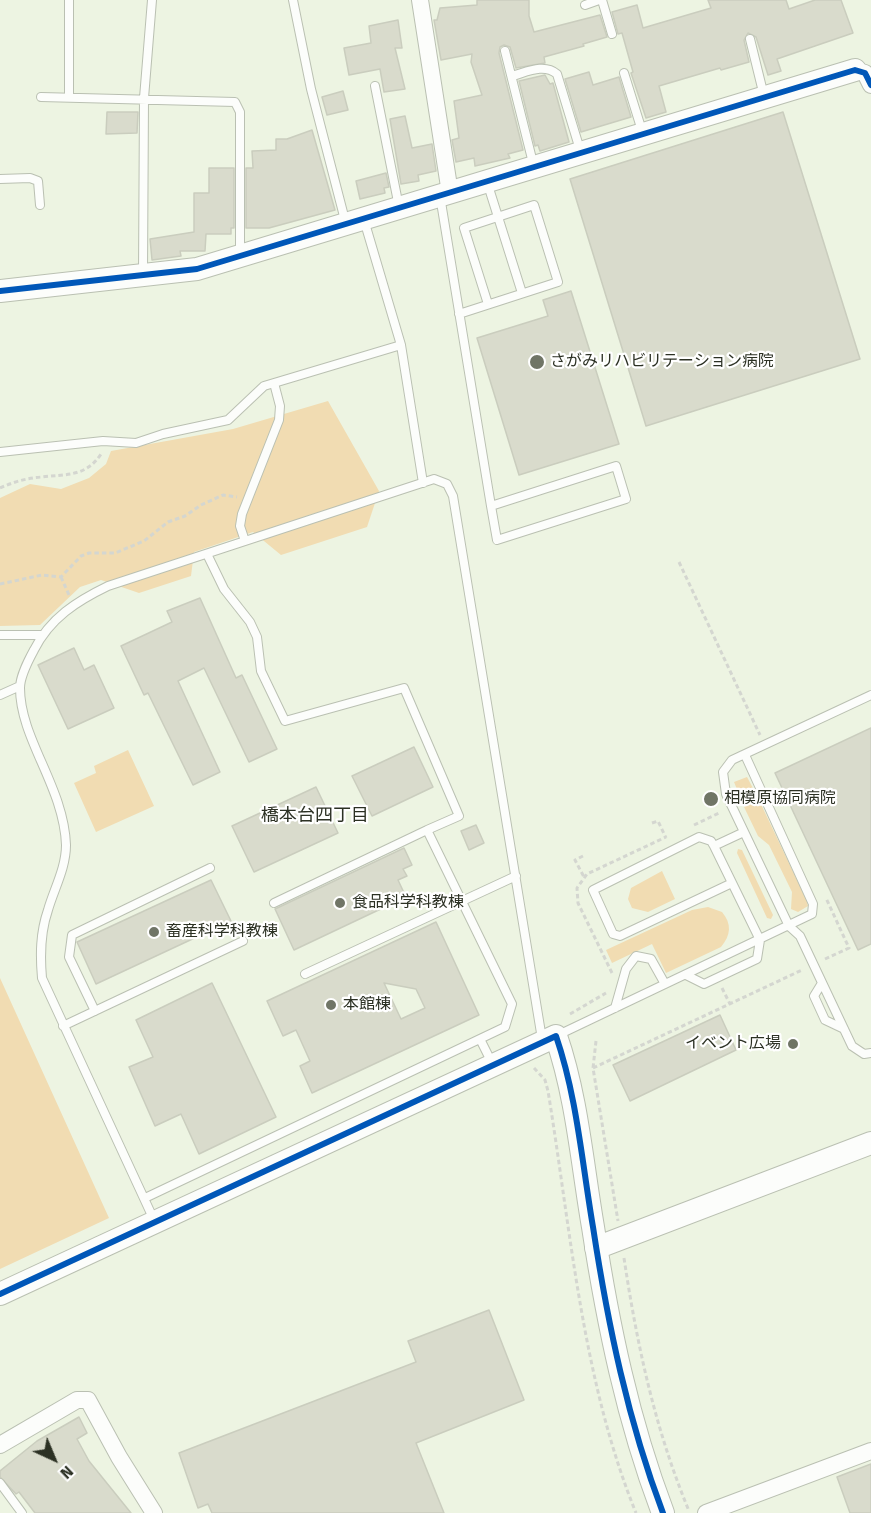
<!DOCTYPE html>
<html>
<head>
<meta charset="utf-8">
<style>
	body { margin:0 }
	#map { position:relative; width:871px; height:1513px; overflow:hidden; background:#edf4e2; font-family:"Fira Sans",sans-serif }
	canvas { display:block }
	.north { position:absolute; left:24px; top:1429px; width:60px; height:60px; -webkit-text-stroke:4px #fff; paint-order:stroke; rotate:136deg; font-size:16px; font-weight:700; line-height:24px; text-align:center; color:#2c3124 }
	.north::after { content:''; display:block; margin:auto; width:21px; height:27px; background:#2c3124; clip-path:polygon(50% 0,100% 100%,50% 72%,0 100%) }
</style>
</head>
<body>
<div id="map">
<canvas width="871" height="1513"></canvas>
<div class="north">N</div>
</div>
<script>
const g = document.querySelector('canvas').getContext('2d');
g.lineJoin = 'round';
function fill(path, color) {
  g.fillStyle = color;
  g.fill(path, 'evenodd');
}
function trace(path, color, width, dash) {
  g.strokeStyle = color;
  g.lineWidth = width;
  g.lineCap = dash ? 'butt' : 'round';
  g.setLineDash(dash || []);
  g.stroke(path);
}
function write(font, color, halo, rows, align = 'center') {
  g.font = font + ' "Fira Sans","Noto Sans JP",sans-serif';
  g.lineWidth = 4.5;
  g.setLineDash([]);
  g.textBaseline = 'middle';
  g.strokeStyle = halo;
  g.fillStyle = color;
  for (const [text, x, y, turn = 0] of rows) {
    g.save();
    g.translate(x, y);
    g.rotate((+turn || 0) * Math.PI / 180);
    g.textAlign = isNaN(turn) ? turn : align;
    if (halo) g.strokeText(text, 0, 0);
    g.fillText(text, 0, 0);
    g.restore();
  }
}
const green = new Path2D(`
	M 328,401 L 379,491 L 367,527 L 281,555 L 253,532 L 194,552 L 191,576 L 139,593 L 101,580 L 80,587 L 40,625 L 0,626 L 0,498 L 30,484 L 61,489 L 89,478 L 106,464 L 111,451 L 233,429 Z
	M 128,750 L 154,806 L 96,832 L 74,783 L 96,773 L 94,766 Z
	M 747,777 L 755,792 L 741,799 L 734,782 Z
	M 759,800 L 807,901 L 808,906 L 798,912 L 791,909 L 792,892 L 769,845 L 758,836 L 744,807 Z
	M 738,849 L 742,850 L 773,915 L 771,919 L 767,918 L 737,853 Z
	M 662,871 L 675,899 L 648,912 L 632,908 L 628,899 L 631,888 Z
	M 708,907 L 722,912 C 732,924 731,935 721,947 L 666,973 L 652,944 L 612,963 L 606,950 L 692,910 Z
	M 0,978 L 109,1218 L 0,1269 Z`);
const building = new Path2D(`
	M 477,0 L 529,0 L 529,16 L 534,32 L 600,15 L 607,37 L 583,44 L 584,46 L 544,57 L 545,63 L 516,68 L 510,47 L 504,45 L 500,47 L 499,53 L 523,150 L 508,154 L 510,158 L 475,166 L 474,158 L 456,162 L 452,140 L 459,138 L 454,101 L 482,95 L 471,62 L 472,54 L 441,60 L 434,20 L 437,20 L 440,8 L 477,5 Z
	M 708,0 L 786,0 L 789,9 L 815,0 L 841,0 L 853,33 L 777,59 L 781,71 L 768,75 L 756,37 L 748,33 L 744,40 L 749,62 L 721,70 L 720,68 L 659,86 L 666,112 L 646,118 L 631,73 L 633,72 L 622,33 L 618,34 L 612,12 L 637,5 L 643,28 L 711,8 Z
	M 398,20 L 402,48 L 395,48 L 405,89 L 384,92 L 380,69 L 349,75 L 344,48 L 371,43 L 369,26 Z
	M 589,72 L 593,85 L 619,77 L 631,117 L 581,132 L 565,79 Z
	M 545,75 L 550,84 L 553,83 L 569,142 L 540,151 L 538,145 L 535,146 L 519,81 Z
	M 343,91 L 348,110 L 327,115 L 322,97 Z
	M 107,112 L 138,112 L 137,133 L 106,134 Z
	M 783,112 L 860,359 L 646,426 L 570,179 Z
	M 405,116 L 412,148 L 432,144 L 436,171 L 418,175 L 419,181 L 401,184 L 390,119 Z
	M 312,130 L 335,210 L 269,228 L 246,228 L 246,168 L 253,168 L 252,151 L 276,150 L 276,139 L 287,139 Z
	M 209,168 L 234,168 L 234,228 L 231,228 L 231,234 L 206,234 L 205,251 L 180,251 L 181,256 L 152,260 L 150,239 L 194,232 L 194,193 L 209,193 Z
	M 386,173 L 389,187 L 384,188 L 385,193 L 360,199 L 356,181 Z
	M 571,291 L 619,444 L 519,475 L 477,338 L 548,316 L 543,300 Z
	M 200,598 L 236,678 L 242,675 L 277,749 L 249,762 L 204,668 L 178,681 L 220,772 L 193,785 L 148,693 L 144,695 L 121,646 L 172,622 L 167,611 Z
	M 74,648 L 84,670 L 94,665 L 114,708 L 68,729 L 38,665 Z
	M 871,728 L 871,944 L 858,950 L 775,773 Z
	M 414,747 L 433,787 L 372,816 L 352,776 Z
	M 316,787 L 338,833 L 254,872 L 232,826 Z
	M 476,825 L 484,843 L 469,850 L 461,831 Z
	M 404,848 L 412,865 L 403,869 L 407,876 L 398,880 L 406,897 L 294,950 L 275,909 Z
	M 211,880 L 231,921 L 96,984 L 77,942 Z
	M 436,922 L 479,1015 L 312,1093 L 300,1066 L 310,1061 L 296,1030 L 283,1036 L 267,1001 ZM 384,983 L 416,989 L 425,1008 L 401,1019 Z
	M 212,983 L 276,1117 L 199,1154 L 181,1114 L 155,1126 L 129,1067 L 153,1057 L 136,1020 Z
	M 720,1015 L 736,1050 L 630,1101 L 613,1065 Z
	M 489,1310 L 524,1400 L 416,1443 L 444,1513 L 212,1513 L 208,1504 L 198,1508 L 179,1453 L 416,1362 L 408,1341 Z
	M 79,1417 L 87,1433 L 77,1439 L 89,1461 L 131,1513 L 35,1513 L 19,1492 L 16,1494 L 0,1477 L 0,1471 L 37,1441 Z
	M 871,1464 L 871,1513 L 850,1513 L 837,1477 Z`);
const path = new Path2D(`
	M 0,488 C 13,482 27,478 42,477 C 66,474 86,477 101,454
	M 679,562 L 760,735
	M 61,577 L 69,595
	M 0,584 L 42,575 L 61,577 L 81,556 L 89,553 L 115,553 L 144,541 L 168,522 L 185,516 L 201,505 L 223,495 L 237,497
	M 652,823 L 658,821 L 666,838
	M 694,825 L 721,812
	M 583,856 L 575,860 L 584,877
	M 825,959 L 849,948 L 826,898
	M 612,973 L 578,903 L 577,888 L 587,874 L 666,837
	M 722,988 L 730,1004
	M 570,1014 L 606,993
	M 596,1041 L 593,1068 L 618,1221
	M 534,1068 L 545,1080 L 548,1091 C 571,1231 582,1380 636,1513
	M 593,1068 L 802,970
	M 624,1258 C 637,1345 655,1429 689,1511`);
const lane = new Path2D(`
	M 293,0 L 311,89 L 346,224
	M 602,0 L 612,34
	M 585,5 L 599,0
	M 750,39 L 764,96
	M 505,51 L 534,167
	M 624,73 L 643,134
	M 512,76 C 527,72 544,63 557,74 L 581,153
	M 375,86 L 399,207
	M 69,96 L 69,0
	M 41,97 L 235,102 L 240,112 L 240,256
	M 0,179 L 30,178 L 38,181 L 40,205
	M 487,182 L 522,293
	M 440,196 L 491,506 L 497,540 L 626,499 L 616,466 L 491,506
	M 364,220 L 401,345 L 423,483
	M 143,275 L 144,98 L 152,0
	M 459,314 L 558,282 L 534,205 L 464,228 L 488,304
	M 0,452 L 103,441 L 136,443 L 163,434 L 228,420 L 264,386 L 401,345
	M 245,541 L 240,526 L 242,514 L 279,420 L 280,406 L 274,383
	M 0,635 L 41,635
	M 0,695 L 20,686
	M 871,695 L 732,760 L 723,772 L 726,794 L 789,926 L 800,936 L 852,1046 L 864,1054 L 871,1053
	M 714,846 L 744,832
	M 274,903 L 427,830
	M 305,974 L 516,876
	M 686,975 L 704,984 L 757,959 L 760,940 L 714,846 L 711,841 L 699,837 L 593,890 L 613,934 L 620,936 L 732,883
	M 822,983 L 814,996 L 825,1020 L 844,1029
	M 615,1008 L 626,969 L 636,956 L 651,959 L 665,984
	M 95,1011 L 69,957 L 72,935 L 210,868
	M 63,1026 L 243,941
	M 556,1036 L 812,914 L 813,904 L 745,755
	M 480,1039 L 492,1063
	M 145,1198 L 505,1027 L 512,1004 L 427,830 L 459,816 L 404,688 L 285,721 L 261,671 L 257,637 L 250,622 L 224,589 L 207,554
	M 154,1220 L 42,978 C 40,955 40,933 48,910 C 54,889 66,868 66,845 C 64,787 20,739 20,688 C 20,676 28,661 34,650 C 50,618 77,601 108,586 L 434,479 L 447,484 L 453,496 L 542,1039
	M 0,1483 L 22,1513`);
const street = new Path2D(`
	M 420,0 L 450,193
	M 855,70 L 865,73 L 871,85
	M 0,1445 L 77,1400 L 88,1400 L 119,1457 L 154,1513
	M 706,1513 L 871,1451`);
const secondary = new Path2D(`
	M 0,291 L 197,269 L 855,70
	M 596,1248 L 871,1143
	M 0,1294 L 556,1036 C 577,1097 582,1163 593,1227 C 608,1325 628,1421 663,1513`);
const cycleway = new Path2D(`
	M 0,291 L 197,269 L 855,70 L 865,73 L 871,85
	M 0,1294 L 556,1036 C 577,1097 582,1163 593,1227 C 608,1325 628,1421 663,1513`);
const markers = [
	[537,362,8,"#707566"],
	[711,799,8,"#707566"],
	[340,903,6,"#707566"],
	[154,932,6,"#707566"],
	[331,1005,6,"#707566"],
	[793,1044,6,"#707566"]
];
const poiNames = [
	["さがみリハビリテーション病院",550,362],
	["相模原協同病院",724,799],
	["食品科学科教棟",352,903],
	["畜産科学科教棟",166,932],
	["本館棟",343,1005],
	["イベント広場",781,1044,"right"]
];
const neighbourhoodNames = [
	["橋本台四丁目",315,816]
];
fill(green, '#f1dcb2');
fill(building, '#d9dbcc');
trace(building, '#cacdbe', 1.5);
trace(lane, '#bac0b2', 10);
trace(street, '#bac0b2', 18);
trace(secondary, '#bac0b2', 24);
trace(path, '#d4d6d0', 3, [4.5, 3]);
trace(lane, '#fcfdfb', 8);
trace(street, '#fcfdfb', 16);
trace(secondary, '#fcfdfb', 22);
trace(cycleway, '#0057b8', 6);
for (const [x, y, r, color] of markers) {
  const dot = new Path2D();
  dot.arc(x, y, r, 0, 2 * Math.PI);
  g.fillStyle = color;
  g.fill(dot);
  trace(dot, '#fff', 2);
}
write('16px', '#2c3124', '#fff', poiNames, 'left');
write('18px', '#2c3124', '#fff', neighbourhoodNames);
</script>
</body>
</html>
